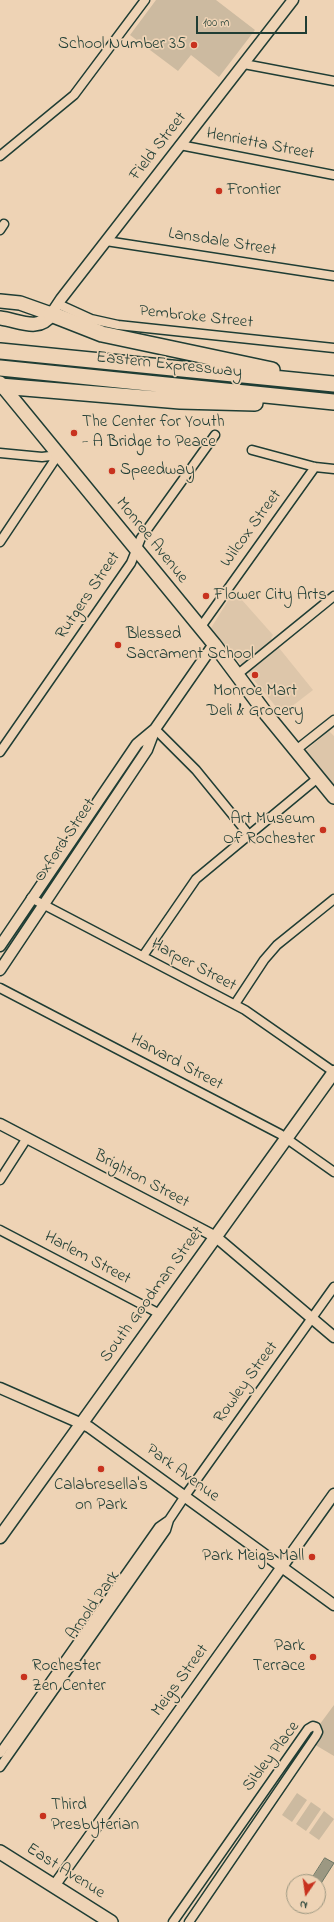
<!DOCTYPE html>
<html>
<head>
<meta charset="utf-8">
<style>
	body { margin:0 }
	#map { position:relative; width:334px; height:1922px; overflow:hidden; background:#eed3b5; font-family:"Indie Flower",sans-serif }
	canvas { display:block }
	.north { position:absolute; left:286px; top:1874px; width:40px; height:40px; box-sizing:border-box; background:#eed3b5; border:1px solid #9b9781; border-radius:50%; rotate:193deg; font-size:11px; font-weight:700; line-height:16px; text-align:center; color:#1f3d34 }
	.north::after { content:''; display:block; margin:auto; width:14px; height:18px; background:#c8321e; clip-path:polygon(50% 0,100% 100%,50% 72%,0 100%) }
	.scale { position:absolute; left:196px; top:16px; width:111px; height:18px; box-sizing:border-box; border:2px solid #1f3d34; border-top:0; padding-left:5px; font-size:12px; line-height:14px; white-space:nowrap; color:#1f3d34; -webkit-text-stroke:3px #eed3b5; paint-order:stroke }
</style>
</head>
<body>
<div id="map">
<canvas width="334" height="1922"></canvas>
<div class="north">N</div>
<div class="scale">100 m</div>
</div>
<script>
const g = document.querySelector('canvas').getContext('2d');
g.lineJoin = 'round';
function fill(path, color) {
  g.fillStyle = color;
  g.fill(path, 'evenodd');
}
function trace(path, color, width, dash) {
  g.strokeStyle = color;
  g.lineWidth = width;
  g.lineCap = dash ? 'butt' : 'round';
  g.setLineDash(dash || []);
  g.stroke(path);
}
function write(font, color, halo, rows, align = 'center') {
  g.font = font + ' "Indie Flower",sans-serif';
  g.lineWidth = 3.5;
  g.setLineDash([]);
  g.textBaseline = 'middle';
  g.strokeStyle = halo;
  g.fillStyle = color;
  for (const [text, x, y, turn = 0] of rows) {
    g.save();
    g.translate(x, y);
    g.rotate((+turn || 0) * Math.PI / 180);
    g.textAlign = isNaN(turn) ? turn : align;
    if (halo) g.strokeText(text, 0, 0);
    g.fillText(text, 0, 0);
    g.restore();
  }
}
const built = new Path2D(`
	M 234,591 L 273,635 L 271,638 L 313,690 L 282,714 L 211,628 Z
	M 329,731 L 334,736 L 334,786 L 304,752 Z`);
const green = new Path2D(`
	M 156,0 L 216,0 L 255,30 L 219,77 L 191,55 L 178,71 L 130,35 Z
	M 334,1705 L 334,1756 L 312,1743 L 317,1728 Z
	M 297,1793 L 307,1800 L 292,1822 L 282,1815 Z
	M 311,1802 L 321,1809 L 306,1831 L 296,1824 Z
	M 324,1811 L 334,1819 L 319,1840 L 309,1833 Z`);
const water = new Path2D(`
	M 325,1858 L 334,1863 L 320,1885 L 318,1882 L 311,1880 Z`);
const minor = new Path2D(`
	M 244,64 L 334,81
	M 180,145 L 334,175
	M 0,156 L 74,95 L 145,0
	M 0,230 L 4,224
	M 106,241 L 334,276
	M 58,304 L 91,319 L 118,325 L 334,348
	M 252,450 L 315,467 L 334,469
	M 0,453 L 42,457 L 58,455
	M 0,542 L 58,455
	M 200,628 L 315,467
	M 238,674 L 334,596
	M 155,729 L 196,770 L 249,835
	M 296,750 L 334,720
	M 0,752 L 131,563 L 141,538 L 215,435
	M 31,898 L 245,1010 L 334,1072
	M 143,956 L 196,879 L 319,777
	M 0,988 L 280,1134 L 334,1172
	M 235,1004 L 264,960 L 277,945 L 334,899
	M 0,1180 L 27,1138
	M 0,1230 L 160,1314
	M 0,1753 L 159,1527 L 169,1520
	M 0,1767 L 166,1530 L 169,1520 L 185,1496 L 334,1287
	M 173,1922 L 308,1729 L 313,1726 L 316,1727 L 318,1732 L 316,1736 L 189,1922`);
const tertiary = new Path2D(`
	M 51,314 L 61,299 L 293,0
	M 0,946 L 137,744 L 155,729
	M 0,970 L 147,750 L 155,729 L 214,644
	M 0,1124 L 216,1237 L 334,1337
	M 0,1388 L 89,1427 L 334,1605
	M 54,1886 L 334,1494`);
const secondary = new Path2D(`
	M 0,1537 L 334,1072`);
const primary = new Path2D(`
	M 0,301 L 20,303 L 51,314 C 39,333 18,320 0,318
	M 0,383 L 214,644 L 267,715 L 334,797
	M 0,1852 L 111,1922`);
const motorway = new Path2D(`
	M 51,314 L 102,334 L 272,370
	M 0,351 L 334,384
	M 0,368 L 334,402
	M 0,386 L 180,401 L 255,403`);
const markers = [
	[194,45,4,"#c8321e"],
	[219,191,4,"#c8321e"],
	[74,433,4,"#c8321e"],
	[112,471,4,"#c8321e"],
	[206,596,4,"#c8321e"],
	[118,645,4,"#c8321e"],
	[255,675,4,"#c8321e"],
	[323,830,4,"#c8321e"],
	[101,1469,4,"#c8321e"],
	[312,1557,4,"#c8321e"],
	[313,1657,4,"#c8321e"],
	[24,1677,4,"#c8321e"],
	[43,1816,4,"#c8321e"]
];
const poiNames = [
	["School Number 35",186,45,"right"],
	["Frontier",227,191],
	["The Center for Youth",82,423],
	["- A Bridge to Peace",82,443],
	["Speedway",120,471],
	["Flower City Arts",214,596],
	["Blessed",126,635],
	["Sacrament School",126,655],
	["Monroe Mart",255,692,"center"],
	["Deli & Grocery",255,712,"center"],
	["Art Museum",315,820,"right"],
	["Of Rochester",315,840,"right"],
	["Calabresella's",101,1486,"center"],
	["on Park",101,1506,"center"],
	["Park Meigs Mall",304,1557,"right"],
	["Park",305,1647,"right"],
	["Terrace",305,1667,"right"],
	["Rochester",32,1667],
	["Zen Center",32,1687],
	["Third",51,1806],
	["Presbyterian",51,1826]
];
const streetNames = [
	["Henrietta Street",260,145,11],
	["Field Street",159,147,-52],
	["Lansdale Street",222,243,9],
	["Pembroke Street",196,318,6],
	["Eastern Expressway",169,366,6],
	["Wilcox Street",252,529,-54],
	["Monroe Avenue",151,541,51],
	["Rutgers Street",89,596,-56],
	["Oxford Street",66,841,-56],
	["Harper Street",193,966,28],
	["Harvard Street",176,1063,28],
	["Brighton Street",141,1180,28],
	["Harlem Street",87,1259,28],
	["South Goodman Street",153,1295,-54],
	["Rowley Street",247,1383,-54],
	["Park Avenue",182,1474,36],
	["Arnold Park",94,1606,-55],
	["Meigs Street",181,1681,-54],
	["Sibley Place",272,1757,-53],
	["East Avenue",65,1872,32]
];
fill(built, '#ddc6aa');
fill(green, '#ccbaa0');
fill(water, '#9c9882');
trace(water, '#6a7463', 1);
trace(minor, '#1f3d34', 11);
trace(tertiary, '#1f3d34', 13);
trace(secondary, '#1f3d34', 15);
trace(primary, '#1f3d34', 16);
trace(motorway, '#1f3d34', 18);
trace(minor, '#eed3b5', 8);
trace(tertiary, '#eed3b5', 10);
trace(secondary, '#eed3b5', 12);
trace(primary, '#eed3b5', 13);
trace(motorway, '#eed3b5', 15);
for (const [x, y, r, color] of markers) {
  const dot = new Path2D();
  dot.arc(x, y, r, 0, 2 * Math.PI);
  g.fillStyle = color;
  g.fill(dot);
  trace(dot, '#eed3b5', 1.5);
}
write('17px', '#1f3d34', '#eed3b5', poiNames, 'left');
write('17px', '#1f3d34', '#eed3b5', streetNames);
</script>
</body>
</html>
